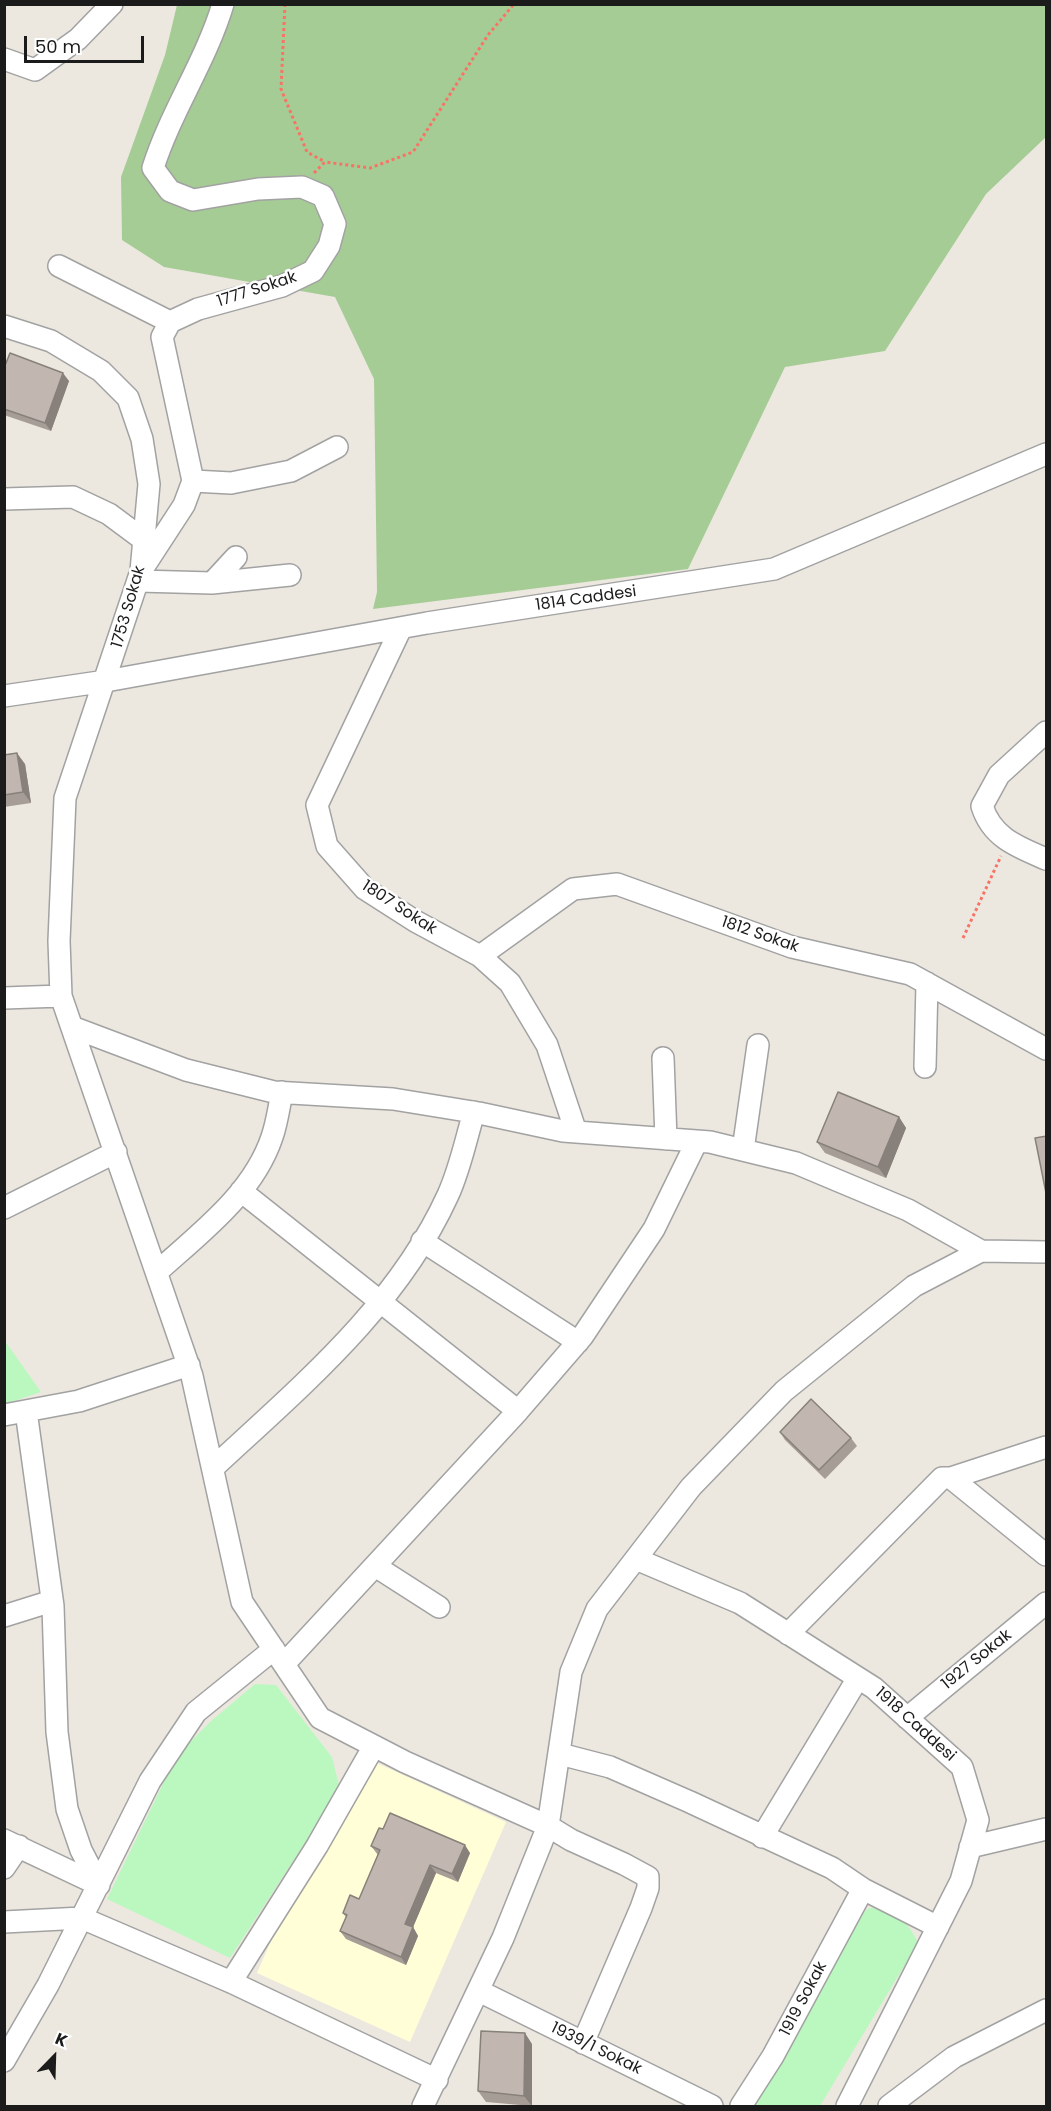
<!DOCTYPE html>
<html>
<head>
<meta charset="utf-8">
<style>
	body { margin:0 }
	#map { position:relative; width:1051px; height:2111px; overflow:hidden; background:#ece8e0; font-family:Poppins,sans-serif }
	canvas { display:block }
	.frame { position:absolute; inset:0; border:6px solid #1b1b1b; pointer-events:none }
	.north { position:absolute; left:24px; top:2027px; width:60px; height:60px; -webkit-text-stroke:4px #fff; paint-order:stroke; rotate:23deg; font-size:16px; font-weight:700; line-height:24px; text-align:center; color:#1b1b1b }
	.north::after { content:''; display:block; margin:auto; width:21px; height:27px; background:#1b1b1b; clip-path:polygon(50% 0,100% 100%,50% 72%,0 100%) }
	.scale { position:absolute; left:24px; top:36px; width:120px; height:27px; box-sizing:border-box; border:3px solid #1b1b1b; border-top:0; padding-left:8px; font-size:18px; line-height:21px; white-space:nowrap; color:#1b1b1b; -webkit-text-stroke:4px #fff; paint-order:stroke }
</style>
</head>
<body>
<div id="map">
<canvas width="1051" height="2111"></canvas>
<div class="frame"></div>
<div class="north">K</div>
<div class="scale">50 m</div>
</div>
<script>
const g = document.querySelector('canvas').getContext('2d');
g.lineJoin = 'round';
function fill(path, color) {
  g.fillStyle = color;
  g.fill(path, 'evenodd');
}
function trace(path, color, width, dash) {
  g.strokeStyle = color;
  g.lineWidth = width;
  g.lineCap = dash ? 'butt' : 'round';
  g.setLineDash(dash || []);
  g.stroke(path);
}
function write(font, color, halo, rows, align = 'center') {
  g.font = font + ' Poppins,sans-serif';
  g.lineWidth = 5;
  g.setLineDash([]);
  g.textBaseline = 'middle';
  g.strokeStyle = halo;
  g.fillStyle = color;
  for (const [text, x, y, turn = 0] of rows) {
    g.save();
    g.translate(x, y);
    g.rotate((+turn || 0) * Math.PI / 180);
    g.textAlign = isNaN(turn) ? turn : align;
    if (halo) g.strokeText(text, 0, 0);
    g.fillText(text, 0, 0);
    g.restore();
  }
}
const education = new Path2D(`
	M 377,1763 L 506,1822 L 410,2042 L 257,1973 L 274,1934 Z`);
const forest = new Path2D(`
	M 177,5 L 1046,5 L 1046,137 L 986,194 L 885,351 L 785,367 L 688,569 L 373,609 L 377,592 L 374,379 L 335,297 L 164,267 L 122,240 L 121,177 L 165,55 Z`);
const park = new Path2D(`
	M 5,1341 L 41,1392 L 5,1404 Z
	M 255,1684 L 276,1685 L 332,1757 L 340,1789 L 230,1958 L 107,1899 L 177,1755 L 211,1721 Z
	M 879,1906 C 898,1914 910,1924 918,1943 L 820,2106 L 751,2106 L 857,1921 L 867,1909 Z`);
const path = new Path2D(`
	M 285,4 L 281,89 L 307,152 L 325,162
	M 314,173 L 325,162 L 370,168 L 413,152 L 488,35 L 514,4
	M 963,938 L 1001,856`);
const minor = new Path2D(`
	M 4,59 L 35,70 L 78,39 L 112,4
	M 59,266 L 170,322
	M 4,326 L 51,341 L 101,371 L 128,398 L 142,439 L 149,484 L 141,571 L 65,798 L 59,941 L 61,996 L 192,1376 L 242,1602 L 320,1718 L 405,1762 L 548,1826 L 571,1840 L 624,1864 L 648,1877 L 648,1888 L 641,1908 L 583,2043
	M 193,481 L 231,483 L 291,471 L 337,447
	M 4,499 L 73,497 L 109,514 L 144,540
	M 143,568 L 184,505 L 193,481 L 162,337 L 170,322 L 198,309 L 282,286 L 313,271 L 329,246 L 335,224 L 323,196 L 302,187 L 258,189 L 193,200 L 170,191 L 153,168 C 171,111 206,61 223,4
	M 139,581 L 212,583 L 290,575
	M 212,583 L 236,557
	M 401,628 L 317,805 L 327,846 L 365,889 L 415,921 L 480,956 L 510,983 L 547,1045 L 576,1132
	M 4,696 L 106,681 L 427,623 L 774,569 L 1046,454
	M 1046,732 L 999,775 L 982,806 C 992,838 1018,847 1046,859
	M 480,956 L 573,889 L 617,884 L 792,947 L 910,974 L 1046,1049
	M 4,998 L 61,996
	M 72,1027 L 186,1070 L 274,1092 L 393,1099 L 479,1113 L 563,1131 L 710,1142 L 796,1163 L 908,1210 L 981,1251
	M 663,1058 L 666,1139
	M 925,1067 L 927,983
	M 743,1150 L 758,1045
	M 241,1191 L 518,1411
	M 4,1208 L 116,1152
	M 422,1241 L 578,1342
	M 157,1272 C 200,1233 253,1194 272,1137 C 277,1123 279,1107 282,1092
	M 26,1411 L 53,1606 L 57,1732 L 67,1809 L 81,1850 L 99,1885
	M 4,1415 L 79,1401 L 189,1365
	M 213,1468 C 301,1386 397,1307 448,1195 C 460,1169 466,1139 474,1112
	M 951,1478 L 1046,1447
	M 636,1559 L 740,1603 L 874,1688 L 962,1767 L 978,1820 L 961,1881 L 847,2106
	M 375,1566 L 439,1607
	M 4,1616 L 52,1601
	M 788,1634 L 942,1478 L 951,1478 L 1046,1555
	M 284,1664 L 518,1411 L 582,1337 L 654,1229 L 697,1141
	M 907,1718 L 1046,1603
	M 560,1754 L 610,1767 L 690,1802 L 832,1868 L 863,1889 L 938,1927
	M 762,1837 L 858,1678
	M 4,1840 L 99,1885
	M 970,1847 L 1046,1829
	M 4,1868 L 19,1846
	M 4,1922 L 82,1918 L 231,1982 L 437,2080
	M 231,1982 L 317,1846 L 374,1746
	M 479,1991 L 712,2106
	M 4,2061 L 48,1985 L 150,1781 L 196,1712 L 274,1649
	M 423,2106 L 503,1938 L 548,1826 L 571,1672 L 597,1609 L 691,1487 L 784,1391 L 914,1286 L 981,1251 L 1046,1252
	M 741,2106 L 773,2056 L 863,1889
	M 889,2106 L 954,2057 L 1046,2010`);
const wall = new Path2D(`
	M 4,368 L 69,381 L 51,431 L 4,415 Z
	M 4,755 L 25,764 L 31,803 L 4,807 Z
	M 899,1117 L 906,1128 L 886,1178 L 825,1153 L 817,1142 Z
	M 780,1432 L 851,1438 L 857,1446 L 825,1479 L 785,1440 Z
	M 383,1829 L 470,1853 L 458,1882 L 436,1873 L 413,1927 L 418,1936 L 406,1965 L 346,1939 L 340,1931 L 346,1917 L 343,1913 L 359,1899 L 378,1855 L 371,1846 Z
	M 532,2044 L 532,2106 L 486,2102 L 478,2091 Z`);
const shadedWall = new Path2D(`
	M 63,373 L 69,381 L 51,431 L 45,423 Z
	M 17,753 L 25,764 L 31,803 L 23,792 Z
	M 899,1117 L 906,1128 L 886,1178 L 878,1167 Z
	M 465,1845 L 470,1853 L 458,1882 L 452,1874 Z
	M 430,1865 L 436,1873 L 411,1932 L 405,1924 Z
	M 413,1927 L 418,1936 L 406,1965 L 401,1957 Z
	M 525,2033 L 532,2044 L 532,2106 L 524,2096 Z`);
const building = new Path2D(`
	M 10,353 L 63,373 L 45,423 L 4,409 L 4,368 Z
	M 17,753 L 23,792 L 4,795 L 4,755 Z
	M 838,1092 L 899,1117 L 878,1167 L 817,1142 Z
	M 1047,1136 L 1047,1198 L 1035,1138 Z
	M 811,1399 L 851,1438 L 819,1470 L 780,1432 Z
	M 390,1813 L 465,1845 L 452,1874 L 430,1865 L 405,1924 L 413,1927 L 401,1957 L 340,1931 L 347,1915 L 343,1913 L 350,1895 L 359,1899 L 380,1850 L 371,1846 L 379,1828 L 383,1829 Z
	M 481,2031 L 525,2033 L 524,2096 L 478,2091 Z`);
const streetNames = [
	["1777 Sokak",257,290,-18],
	["1814 Caddesi",586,599,-8],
	["1753 Sokak",129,607,-74],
	["1807 Sokak",399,908,33],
	["1812 Sokak",760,935,19],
	["1927 Sokak",977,1660,-39],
	["1918 Caddesi",915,1725,42],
	["1919 Sokak",804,1999,-62],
	["1939/1 Sokak",596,2049,26]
];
fill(education, '#fffed7');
fill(forest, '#a6cc95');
fill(park, '#bbf8bf');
trace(minor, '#a2a2a2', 24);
trace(path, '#f87366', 3, [3, 3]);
trace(minor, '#fff', 21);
fill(wall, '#a69d97');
fill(shadedWall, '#87807b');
fill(building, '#c1b7b0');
trace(building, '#87807b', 1.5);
write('16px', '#1b1b1b', '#fff', streetNames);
</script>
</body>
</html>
